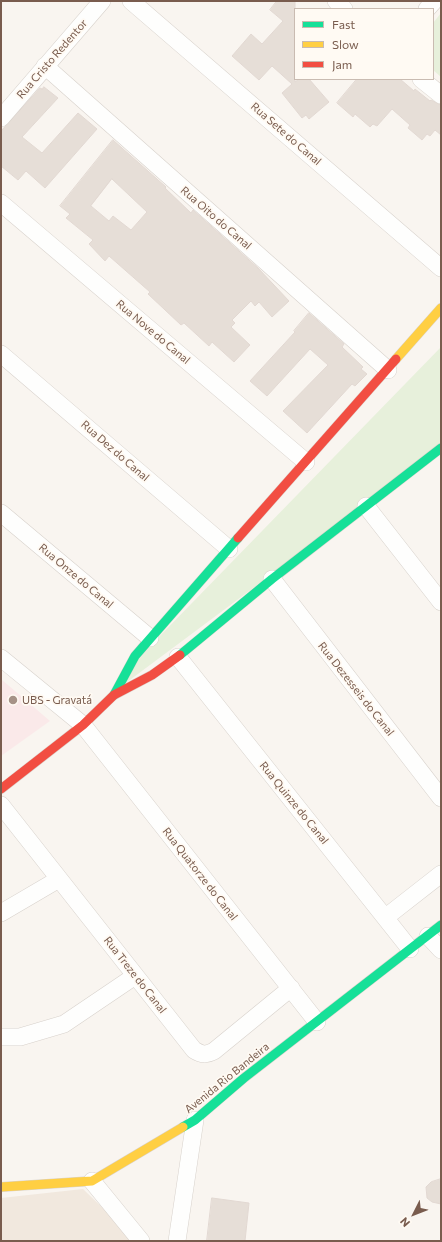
<!DOCTYPE html>
<html>
<head>
<meta charset="utf-8">
<style>
	body { margin:0 }
	#map { position:relative; width:442px; height:1242px; overflow:hidden; background:#f9f5f0; font-family:Commissioner,sans-serif }
	canvas { display:block }
	.frame { position:absolute; inset:0; border:2px solid #795c4e; pointer-events:none }
	.legend { position:absolute; left:294px; top:8px; width:140px; height:72px; box-sizing:border-box; background:#fffaf3; border:1px solid #c9bbb1; margin:0; padding:5px 7px; list-style:none; font-size:12px; color:#795c4e }
	.legend li { display:flex; align-items:center; gap:8px; height:20px }
	.legend b { width:20px; border:1px solid #c9bbb1 }
	.north { position:absolute; left:394px; top:1194px; width:40px; height:40px; -webkit-text-stroke:3px #fffaf3; paint-order:stroke; rotate:228deg; font-size:11px; font-weight:700; line-height:16px; text-align:center; color:#795c4e }
	.north::after { content:''; display:block; margin:auto; width:14px; height:18px; background:#795c4e; clip-path:polygon(50% 0,100% 100%,50% 72%,0 100%) }
</style>
</head>
<body>
<div id="map">
<canvas width="442" height="1242"></canvas>
<div class="frame"></div>
<ul class="legend">
<li><b style="height:5px;background:#16e098"></b>Fast</li>
<li><b style="height:5px;background:#ffcf43"></b>Slow</li>
<li><b style="height:5px;background:#f24e42"></b>Jam</li>
</ul>
<div class="north">N</div>
</div>
<script>
const g = document.querySelector('canvas').getContext('2d');
g.lineJoin = 'round';
function fill(path, color) {
  g.fillStyle = color;
  g.fill(path, 'evenodd');
}
function trace(path, color, width, dash) {
  g.strokeStyle = color;
  g.lineWidth = width;
  g.lineCap = dash ? 'butt' : 'round';
  g.setLineDash(dash || []);
  g.stroke(path);
}
function write(font, color, halo, rows, align = 'center') {
  g.font = font + ' Commissioner,sans-serif';
  g.lineWidth = 3.5;
  g.setLineDash([]);
  g.textBaseline = 'middle';
  g.strokeStyle = halo;
  g.fillStyle = color;
  for (const [text, x, y, turn = 0] of rows) {
    g.save();
    g.translate(x, y);
    g.rotate((+turn || 0) * Math.PI / 180);
    g.textAlign = isNaN(turn) ? turn : align;
    if (halo) g.strokeText(text, 0, 0);
    g.fillText(text, 0, 0);
    g.restore();
  }
}
const residential = new Path2D(`
	M 83,1189 L 137,1241 L 1,1241 L 1,1198 Z`);
const medical = new Path2D(`
	M 1,679 L 50,721 L 1,756 Z`);
const green = new Path2D(`
	M 441,13 L 441,77 L 433,70 L 433,23 Z
	M 441,347 L 441,448 L 103,700 L 155,641 Z`);
const building = new Path2D(`
	M 277,1 L 295,1 L 295,82 L 299,79 L 309,79 L 329,102 L 309,119 L 306,115 L 302,118 L 282,93 L 292,84 L 272,66 L 259,80 L 232,56 L 251,34 L 262,44 L 283,21 L 270,10 Z
	M 357,79 L 400,79 L 414,91 L 415,89 L 430,101 L 431,100 L 441,105 L 441,135 L 435,130 L 430,136 L 427,134 L 422,140 L 408,128 L 410,125 L 392,109 L 377,126 L 373,124 L 370,127 L 355,114 L 353,117 L 337,103 Z
	M 44,87 L 58,98 L 22,137 L 42,153 L 78,113 L 97,129 L 45,188 L 26,171 L 18,180 L 1,166 L 1,131 L 40,88 L 42,89 Z
	M 113,140 L 166,187 L 165,188 L 191,213 L 193,210 L 258,268 L 289,301 L 272,317 L 259,302 L 255,306 L 251,301 L 232,320 L 235,323 L 231,327 L 250,345 L 234,362 L 212,342 L 209,346 L 184,323 L 181,325 L 148,294 L 150,292 L 109,256 L 105,261 L 89,244 L 93,240 L 66,218 L 70,214 L 60,206 ZM 112,179 L 147,212 L 131,230 L 113,216 L 109,221 L 91,206 Z
	M 309,313 L 344,344 L 342,347 L 363,367 L 361,369 L 367,374 L 355,386 L 352,384 L 307,433 L 283,411 L 328,365 L 310,349 L 267,396 L 250,381 L 295,332 L 294,331 Z
	M 441,1179 L 441,1204 L 432,1202 L 427,1198 L 426,1187 L 431,1182 Z
	M 212,1198 L 249,1203 L 245,1241 L 207,1241 Z`);
const street = new Path2D(`
	M 131,1 L 441,268
	M 336,1 L 344,9
	M 427,9 L 434,1
	M 45,66 L 388,370
	M 421,79 L 441,95
	M 1,118 L 102,1
	M 1,203 L 306,462
	M 1,354 L 229,549
	M 366,506 L 441,602
	M 1,513 L 150,638
	M 272,579 L 441,798
	M 178,657 L 410,949
	M 1,658 L 83,725 L 317,1022
	M 1,805 L 194,1050 C 202,1055 206,1055 214,1051 L 291,988
	M 1,913 L 59,879
	M 386,917 L 441,874
	M 428,936 L 441,950
	M 1,1037 L 20,1037 L 64,1024 L 135,976
	M 92,1181 L 141,1241
	M 177,1241 L 195,1120`);
const fast = new Path2D(`
	M 180,655 L 272,579 L 441,448
	M 114,695 L 135,656 L 238,538
	M 183,1127 L 195,1120 L 244,1078 L 441,925`);
const slow = new Path2D(`
	M 396,359 L 441,308
	M 1,1187 L 92,1181 L 183,1127`);
const jam = new Path2D(`
	M 238,538 L 396,359
	M 1,789 L 83,725 L 114,695 L 152,675 L 180,655`);
const markers = [
	[13,700,5,"#a69287"]
];
const streetNames = [
	["Rua Cristo Redentor",52,59,-49],
	["Rua Sete do Canal",286,134,41],
	["Rua Oito do Canal",216,218,41],
	["Rua Nove do Canal",153,332,40],
	["Rua Dez do Canal",115,451,41],
	["Rua Onze do Canal",76,576,40],
	["Rua Dezesseis do Canal",356,689,52],
	["Rua Quinze do Canal",294,803,51],
	["Rua Quatorze do Canal",200,874,52],
	["Rua Treze do Canal",135,975,52],
	["Avenida Rio Bandeira",227,1078,-39]
];
const poiNames = [
	["UBS - Gravatá",22,700]
];
fill(residential, '#f1e8de');
fill(medical, '#fae9e9');
fill(green, '#e7f0db');
fill(building, '#e6ded7');
trace(building, '#e2d8d2', 1);
trace(street, '#d7d1cb', 18);
trace(fast, '#d9d2cc', 10);
trace(slow, '#d9d2cc', 10);
trace(jam, '#d9d2cc', 10);
trace(street, '#fefefd', 17);
trace(fast, '#16e098', 9);
trace(slow, '#ffcf43', 9);
trace(jam, '#f24e42', 9);
for (const [x, y, r, color] of markers) {
  const dot = new Path2D();
  dot.arc(x, y, r, 0, 2 * Math.PI);
  g.fillStyle = color;
  g.fill(dot);
  trace(dot, '#fffaf3', 1.5);
}
write('11px', '#795c4e', '#fffaf3', streetNames);
write('11px', '#795c4e', '#fffaf3', poiNames, 'left');
</script>
</body>
</html>
